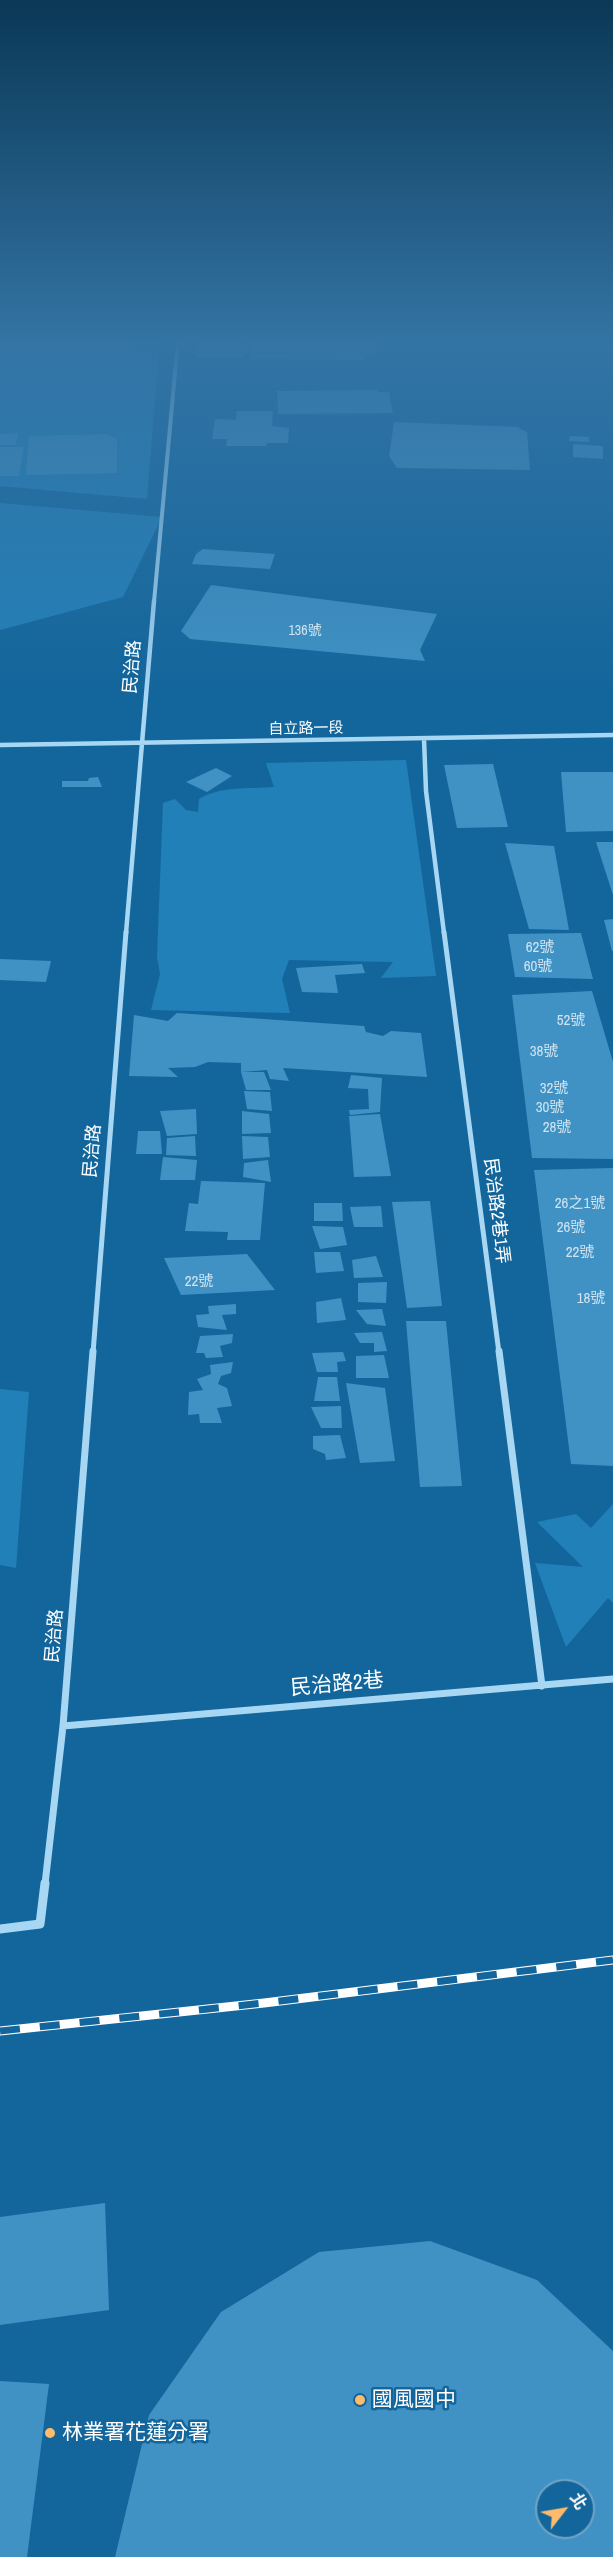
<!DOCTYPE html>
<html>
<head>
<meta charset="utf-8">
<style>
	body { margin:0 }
	#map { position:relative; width:613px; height:2557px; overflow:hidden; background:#13669c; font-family:"Archivo Narrow","Noto Sans TC",sans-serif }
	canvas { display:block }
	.north { position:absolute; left:535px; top:2479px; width:60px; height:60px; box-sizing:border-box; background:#13669c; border:2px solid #71a3c4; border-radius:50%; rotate:59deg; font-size:16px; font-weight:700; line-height:24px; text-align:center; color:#fff }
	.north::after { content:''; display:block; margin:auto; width:21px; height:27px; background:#ffbb6a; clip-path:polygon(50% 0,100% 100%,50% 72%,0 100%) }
</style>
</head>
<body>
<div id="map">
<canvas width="613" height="2557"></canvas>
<div class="north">北</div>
</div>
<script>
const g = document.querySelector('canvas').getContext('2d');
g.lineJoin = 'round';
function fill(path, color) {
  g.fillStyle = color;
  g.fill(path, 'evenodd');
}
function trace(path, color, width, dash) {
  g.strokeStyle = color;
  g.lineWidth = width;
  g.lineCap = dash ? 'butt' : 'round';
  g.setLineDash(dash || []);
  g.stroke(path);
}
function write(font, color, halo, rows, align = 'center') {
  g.font = font + ' "Archivo Narrow","Noto Sans TC",sans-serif';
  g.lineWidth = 5;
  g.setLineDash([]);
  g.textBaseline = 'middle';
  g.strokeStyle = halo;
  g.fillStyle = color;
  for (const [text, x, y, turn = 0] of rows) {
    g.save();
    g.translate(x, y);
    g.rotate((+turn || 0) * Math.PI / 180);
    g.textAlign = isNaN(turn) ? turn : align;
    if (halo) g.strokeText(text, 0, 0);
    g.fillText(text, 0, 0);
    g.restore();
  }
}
const green = new Path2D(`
	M 0,340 L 160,340 L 147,499 L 0,486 Z
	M 0,503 L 162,517 L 123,597 L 0,630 Z
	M 406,760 L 436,976 L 381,978 L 393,962 L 289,960 L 282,979 L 290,1013 L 151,1010 L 160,974 L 157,957 L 163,803 L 175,799 L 186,810 L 198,812 L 199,799 C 220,786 249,789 274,787 L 266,763 Z
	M 0,1389 L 29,1392 L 16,1568 L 0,1565 Z
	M 613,1504 L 613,1603 L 608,1598 L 566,1647 L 535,1563 L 583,1567 L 537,1522 L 576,1514 L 591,1528 Z`);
const building = new Path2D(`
	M 9,340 L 133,340 L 130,355 L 4,352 Z
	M 198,340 L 245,340 L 245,358 L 196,358 Z
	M 251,340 L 375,340 L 376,355 L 365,356 L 365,360 L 250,359 Z
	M 377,390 L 378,392 L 389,392 L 393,413 L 278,414 L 277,391 Z
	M 237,411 L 273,411 L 272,426 L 289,428 L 288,443 L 267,443 L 266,446 L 226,446 L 227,439 L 212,439 L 215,419 L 236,420 Z
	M 394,422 L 517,427 L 527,432 L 530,470 L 397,468 L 389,456 Z
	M 18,433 L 16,445 L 0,445 L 0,434 Z
	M 107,434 L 117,439 L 117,473 L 26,475 L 29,436 Z
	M 570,436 L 589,437 L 589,442 L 569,441 Z
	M 573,444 L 603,446 L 603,459 L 573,457 Z
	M 0,447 L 24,447 L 19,476 L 0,476 Z
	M 203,549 L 275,554 L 270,569 L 192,564 L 196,554 Z
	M 211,585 L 437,614 L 420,650 L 425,661 L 190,639 L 181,631 Z
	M 493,764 L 508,827 L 457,828 L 444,765 Z
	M 216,768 L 232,776 L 207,792 L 186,782 Z
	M 561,772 L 613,772 L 613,831 L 566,832 Z
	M 98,777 L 102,787 L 62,787 L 62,781 L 88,781 L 89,778 Z
	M 596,842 L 613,842 L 613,895 Z
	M 505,843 L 554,846 L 569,930 L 529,929 Z
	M 613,919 L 613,951 L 612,951 L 604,920 Z
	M 581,933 L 593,979 L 515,977 L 508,934 Z
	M 0,959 L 51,961 L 46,982 L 0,980 Z
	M 362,964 L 365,973 L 335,975 L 338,993 L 302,992 L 296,968 Z
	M 592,991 L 613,1062 L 613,1159 L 532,1158 L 512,995 Z
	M 177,1013 L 364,1026 L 366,1032 L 383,1036 L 391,1031 L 421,1033 L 427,1077 L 283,1068 L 289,1081 L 270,1079 L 267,1070 L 241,1072 L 241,1063 L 208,1062 L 195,1067 L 168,1068 L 178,1077 L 129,1076 L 134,1015 L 168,1021 Z
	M 241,1072 L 264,1072 L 271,1090 L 246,1090 Z
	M 351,1075 L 382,1078 L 380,1112 L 350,1115 L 349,1110 L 369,1109 L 368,1089 L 348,1088 Z
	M 244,1091 L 270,1092 L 272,1111 L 247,1109 Z
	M 196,1109 L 197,1134 L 167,1136 L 160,1111 Z
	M 242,1111 L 269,1114 L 271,1133 L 242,1134 Z
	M 380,1114 L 391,1176 L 354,1177 L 349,1116 Z
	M 138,1131 L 160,1131 L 162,1154 L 136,1154 Z
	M 195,1136 L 196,1156 L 166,1155 L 167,1138 Z
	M 242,1136 L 268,1137 L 270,1157 L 243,1159 Z
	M 163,1157 L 197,1160 L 195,1180 L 160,1180 Z
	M 268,1160 L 271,1182 L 243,1177 L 244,1163 Z
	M 613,1168 L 613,1466 L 571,1464 L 534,1170 Z
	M 201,1181 L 265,1183 L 260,1240 L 227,1240 L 228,1232 L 185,1231 L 189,1203 L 198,1204 Z
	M 430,1201 L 442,1306 L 407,1308 L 392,1202 Z
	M 314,1203 L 342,1203 L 343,1221 L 314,1221 Z
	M 381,1206 L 383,1227 L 354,1227 L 350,1207 Z
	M 312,1226 L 343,1227 L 347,1245 L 320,1249 Z
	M 314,1252 L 340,1252 L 344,1271 L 316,1273 Z
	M 247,1254 L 275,1290 L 181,1295 L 164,1258 Z
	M 376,1256 L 383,1277 L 354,1278 L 352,1260 Z
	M 387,1282 L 386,1303 L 358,1302 L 358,1283 Z
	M 341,1298 L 346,1320 L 317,1323 L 316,1302 Z
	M 236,1304 L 236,1314 L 222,1315 L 227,1330 L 198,1327 L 196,1315 L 209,1314 L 208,1306 Z
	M 382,1309 L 386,1326 L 367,1324 L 356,1310 Z
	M 406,1321 L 446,1321 L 462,1486 L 420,1487 Z
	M 382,1332 L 387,1351 L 374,1352 L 374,1343 L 360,1343 L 354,1333 Z
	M 233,1334 L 232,1343 L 220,1346 L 223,1357 L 206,1358 L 204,1353 L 196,1353 L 200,1336 Z
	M 343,1352 L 346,1361 L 337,1362 L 338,1372 L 317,1372 L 312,1353 Z
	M 384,1355 L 389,1378 L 356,1378 L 356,1356 Z
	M 233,1362 L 231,1373 L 221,1376 L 218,1384 L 227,1388 L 232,1406 L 217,1408 L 222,1423 L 200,1423 L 199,1414 L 188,1415 L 189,1392 L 203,1390 L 197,1379 L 211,1374 L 210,1365 Z
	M 318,1377 L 337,1377 L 340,1401 L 314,1401 Z
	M 346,1383 L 385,1388 L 395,1461 L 360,1463 Z
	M 341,1406 L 342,1428 L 321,1428 L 311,1407 Z
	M 340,1435 L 346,1458 L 326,1460 L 325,1454 L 313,1449 L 313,1436 Z
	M 105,2203 L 109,2310 L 0,2325 L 0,2217 Z
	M 430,2241 L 537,2280 L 613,2351 L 613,2557 L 115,2557 L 149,2415 L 221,2312 L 319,2252 ZM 547,2491 L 583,2491 L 583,2527 L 547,2527 Z
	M 0,2381 L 49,2384 L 27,2557 L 0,2557 Z`);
const minorFar4 = new Path2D(`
	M 154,602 L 178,340`);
const minorFar3 = new Path2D(`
	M 424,739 L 426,791 L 444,933
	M 0,745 L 613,735
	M 126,933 L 154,601`);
const minorFar2 = new Path2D(`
	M 444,932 L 499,1353
	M 93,1353 L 126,932`);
const minorFar1 = new Path2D(`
	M 499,1351 L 542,1686
	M 63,1726 L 613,1679
	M 45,1884 L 63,1726 L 93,1351`);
const minor = new Path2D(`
	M 0,1929 L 40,1924 L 45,1883`);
const rail = new Path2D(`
	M 0,2031 L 264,2003 L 613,1960`);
const markers = [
	[360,2400,6,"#ffbb6a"],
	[50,2433,6,"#ffbb6a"]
];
const farNumbernames = [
	["136號",305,631]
];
const farStreetnames = [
	["自立路一段",306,729,-1]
];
const numberNames = [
	["62號",540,948],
	["60號",538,967],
	["52號",571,1021],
	["38號",544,1052],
	["32號",554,1089],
	["30號",550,1108],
	["28號",557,1128],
	["26之1號",580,1204],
	["26號",571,1228],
	["22號",580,1253],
	["22號",199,1282],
	["18號",591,1299]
];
const streetNames = [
	["民治路",133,667,-85],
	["民治路",93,1151,-85],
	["民治路2巷1弄",496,1211,83],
	["民治路",55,1636,-85]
];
const nearStreetnames = [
	["民治路2巷",337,1685,-5]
];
const nearPoinames = [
	["國風國中",372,2400],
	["林業署花蓮分署",62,2433]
];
fill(green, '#2280b9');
fill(building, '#4092c5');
trace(minorFar4, '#a8d7f4', 4);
trace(minorFar3, '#a8d7f4', 4.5);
trace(minorFar2, '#a8d7f4', 5);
trace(minorFar1, '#a8d7f4', 7);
trace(minor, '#a8d7f4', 9);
trace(rail, '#fff', 9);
trace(rail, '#13669c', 7, [20]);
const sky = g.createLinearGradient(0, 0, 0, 698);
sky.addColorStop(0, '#0a3856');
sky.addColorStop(0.49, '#3374a4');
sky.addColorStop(1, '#3374a400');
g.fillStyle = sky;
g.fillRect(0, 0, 613, 698);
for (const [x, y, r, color] of markers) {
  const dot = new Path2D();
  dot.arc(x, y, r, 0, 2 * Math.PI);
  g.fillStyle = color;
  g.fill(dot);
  trace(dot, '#13669c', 2);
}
write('14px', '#cfe4f0', null, farNumbernames);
write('15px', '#fff', '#13669c', farStreetnames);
write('15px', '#cfe4f0', null, numberNames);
write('18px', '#fff', '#13669c', streetNames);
write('21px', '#fff', '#13669c', nearStreetnames);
write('21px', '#fff', '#13669c', nearPoinames, 'left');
</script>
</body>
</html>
